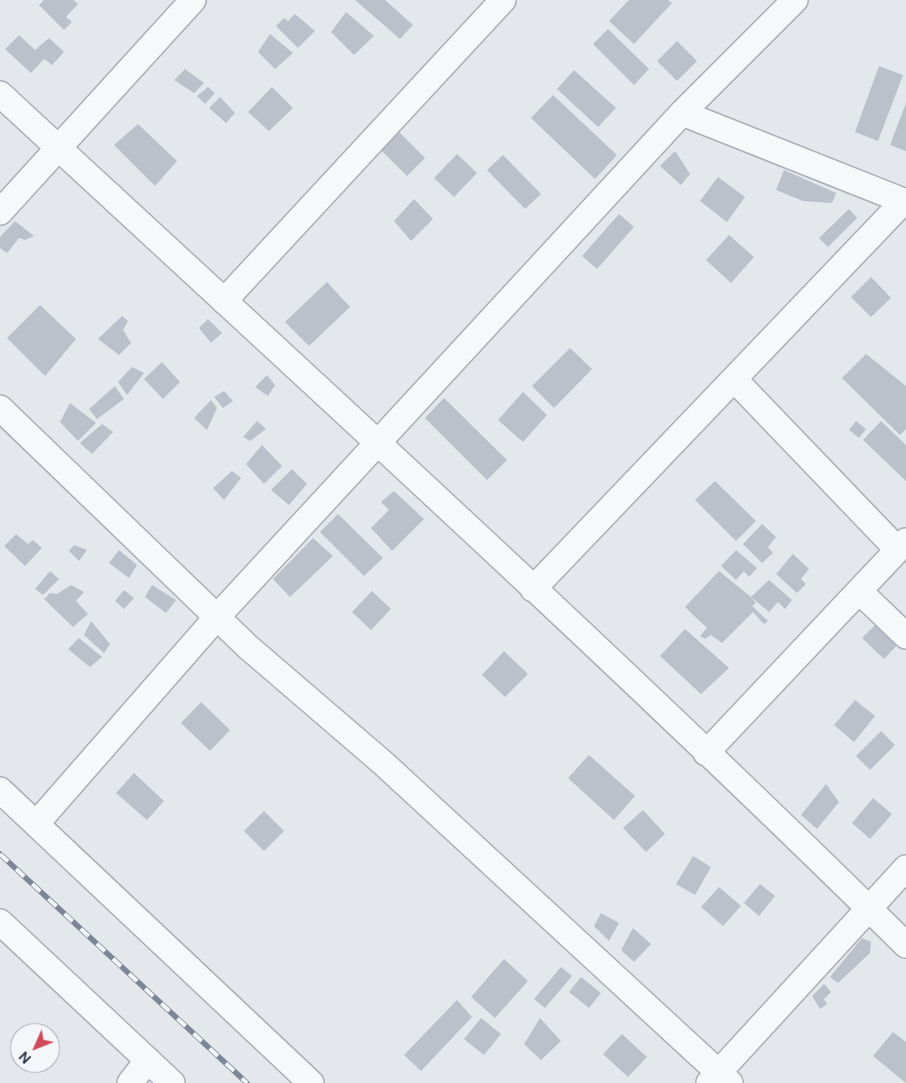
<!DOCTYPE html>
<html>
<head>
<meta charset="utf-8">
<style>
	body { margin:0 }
	#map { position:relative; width:906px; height:1083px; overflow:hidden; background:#e4e7ec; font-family:"DM Sans",sans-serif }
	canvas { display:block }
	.north { position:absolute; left:10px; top:1023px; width:50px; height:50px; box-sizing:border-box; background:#f4f6f9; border:1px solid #a4a8b1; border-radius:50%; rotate:226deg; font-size:14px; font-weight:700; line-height:20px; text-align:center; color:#2b3445 }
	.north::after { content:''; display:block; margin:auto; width:18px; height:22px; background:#d1495b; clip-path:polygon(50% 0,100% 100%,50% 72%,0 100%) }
</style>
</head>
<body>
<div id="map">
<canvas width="906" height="1083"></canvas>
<div class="north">N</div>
</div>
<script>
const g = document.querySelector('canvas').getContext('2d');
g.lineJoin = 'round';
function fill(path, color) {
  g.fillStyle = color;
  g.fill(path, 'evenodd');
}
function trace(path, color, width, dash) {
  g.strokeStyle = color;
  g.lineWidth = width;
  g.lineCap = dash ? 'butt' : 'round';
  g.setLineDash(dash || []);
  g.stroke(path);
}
const building = new Path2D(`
	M 44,0 L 73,0 L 78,4 L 66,17 L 72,22 L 64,30 L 39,5 Z
	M 355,0 L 385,0 L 413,25 L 400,39 Z
	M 629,0 L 668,0 L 672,3 L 634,44 L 609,21 Z
	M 346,12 L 374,36 L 354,55 L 331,32 Z
	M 295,14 L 315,31 L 298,48 L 276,26 L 284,18 L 288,21 Z
	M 608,29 L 649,69 L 634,85 L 593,44 Z
	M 270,34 L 293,53 L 275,69 L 258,52 Z
	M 19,35 L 35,50 L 49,38 L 64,52 L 52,65 L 44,59 L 31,73 L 5,49 Z
	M 677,41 L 697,61 L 677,81 L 657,61 Z
	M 879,66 L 903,75 L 878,141 L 855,132 Z
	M 185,69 L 204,83 L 194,93 L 174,80 Z
	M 574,70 L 616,108 L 598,127 L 557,89 Z
	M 208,87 L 215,93 L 205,104 L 197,96 Z
	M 272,87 L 293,108 L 269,131 L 248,112 Z
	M 553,95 L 617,155 L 595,179 L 531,118 Z
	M 220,97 L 235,113 L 226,123 L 209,108 Z
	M 906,103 L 906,151 L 890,145 Z
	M 138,124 L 177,161 L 155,186 L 114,145 Z
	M 398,131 L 425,158 L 407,176 L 380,149 Z
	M 675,151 L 690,174 L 681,185 L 660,166 Z
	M 457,154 L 477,173 L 454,197 L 434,178 Z
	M 503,155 L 541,194 L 525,209 L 487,170 Z
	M 784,170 L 836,193 L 832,203 L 803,201 L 776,190 Z
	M 718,177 L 745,197 L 727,222 L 700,201 Z
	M 414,199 L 433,219 L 411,241 L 394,221 Z
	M 849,209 L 857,218 L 828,247 L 819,238 Z
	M 619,214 L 634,227 L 597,269 L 582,256 Z
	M 15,221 L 34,236 L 25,240 L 19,238 L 7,253 L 0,248 L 0,237 Z
	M 729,235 L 754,257 L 731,283 L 706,260 Z
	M 871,277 L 891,298 L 871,317 L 851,297 Z
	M 327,282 L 350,307 L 309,346 L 285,322 Z
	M 40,305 L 76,339 L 45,376 L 7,338 Z
	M 122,316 L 128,321 L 123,330 L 131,343 L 119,355 L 98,339 Z
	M 208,319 L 222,333 L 211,343 L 199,328 Z
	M 570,348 L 592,369 L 554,408 L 532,386 Z
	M 866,354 L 906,386 L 906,429 L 900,435 L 842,378 Z
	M 162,362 L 180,382 L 163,399 L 144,379 Z
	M 132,367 L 144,373 L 127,395 L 118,382 Z
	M 267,375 L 275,385 L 268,396 L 255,387 Z
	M 115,386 L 124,399 L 97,419 L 89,409 Z
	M 224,391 L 233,401 L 223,408 L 214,397 Z
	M 523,392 L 547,415 L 523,442 L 498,420 Z
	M 444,398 L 507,460 L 487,480 L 425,418 Z
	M 211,400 L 217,408 L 207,430 L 194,418 Z
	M 70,403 L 96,423 L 78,441 L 60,422 Z
	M 257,421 L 266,429 L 250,441 L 243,437 Z
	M 856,421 L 866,429 L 859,438 L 849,430 Z
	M 881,421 L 906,445 L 906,481 L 863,440 Z
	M 102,424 L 113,432 L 92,454 L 80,443 Z
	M 262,445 L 282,466 L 264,484 L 246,464 Z
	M 292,469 L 307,484 L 289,505 L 271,490 Z
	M 232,471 L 241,478 L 224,500 L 213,488 Z
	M 715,481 L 756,521 L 736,541 L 695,500 Z
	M 394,491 L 424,519 L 392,551 L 371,528 L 389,510 L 381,502 Z
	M 338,514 L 383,558 L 364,576 L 320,532 Z
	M 762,524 L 776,537 L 768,547 L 773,553 L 762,563 L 743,544 Z
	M 16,534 L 28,544 L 33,540 L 42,548 L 25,566 L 4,546 Z
	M 313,538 L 333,556 L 290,597 L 273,579 Z
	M 74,545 L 87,550 L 79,561 L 69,551 Z
	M 119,550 L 137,565 L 129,578 L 109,563 Z
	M 736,550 L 757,568 L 749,577 L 744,571 L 736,580 L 721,566 Z
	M 793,554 L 809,569 L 801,579 L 806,584 L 797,593 L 776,574 Z
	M 50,571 L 59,579 L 43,595 L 35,589 Z
	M 719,571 L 751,597 L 756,603 L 752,606 L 768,621 L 764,624 L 753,612 L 722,643 L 711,635 L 705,639 L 700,636 L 707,628 L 685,607 Z
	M 769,580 L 792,600 L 785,609 L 778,602 L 769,612 L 751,597 Z
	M 71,585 L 84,592 L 76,601 L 88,614 L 73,627 L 44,599 L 50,593 L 57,594 Z
	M 152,585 L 176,600 L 166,613 L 145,597 Z
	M 124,590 L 134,598 L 124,609 L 115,601 Z
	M 372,591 L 391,609 L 371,630 L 352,612 Z
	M 880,620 L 902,640 L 884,659 L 862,638 Z
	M 91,621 L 110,644 L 104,653 L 84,635 Z
	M 685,629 L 729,668 L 701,694 L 660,656 Z
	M 79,638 L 102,657 L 90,667 L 68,649 Z
	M 504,651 L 528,674 L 505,697 L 482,675 Z
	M 855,700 L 875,716 L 854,742 L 834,725 Z
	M 201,702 L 230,730 L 210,751 L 181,723 Z
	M 881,731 L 895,745 L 870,770 L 856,756 Z
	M 589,755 L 635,796 L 614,820 L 568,778 Z
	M 134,773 L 164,801 L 147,820 L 116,793 Z
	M 826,784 L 839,802 L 817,829 L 801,815 Z
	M 873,798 L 892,814 L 870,839 L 852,823 Z
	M 643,810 L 665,834 L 646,852 L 623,828 Z
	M 264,811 L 284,831 L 264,851 L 244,831 Z
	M 693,856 L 711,867 L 695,895 L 676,884 Z
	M 760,884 L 775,896 L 759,916 L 744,903 Z
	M 719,887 L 741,906 L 723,926 L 701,907 Z
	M 601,913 L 619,923 L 609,941 L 594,926 Z
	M 633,928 L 651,944 L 634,962 L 621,950 Z
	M 862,938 L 871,942 L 870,953 L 838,983 L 830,977 Z
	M 504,959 L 528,981 L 495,1018 L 471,997 Z
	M 561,967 L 572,976 L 545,1008 L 534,999 Z
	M 581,977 L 601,993 L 589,1008 L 569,992 Z
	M 824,984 L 831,992 L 824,999 L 827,1004 L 820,1009 L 812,996 Z
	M 457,1000 L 472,1017 L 421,1071 L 404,1055 Z
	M 481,1018 L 501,1034 L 484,1055 L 464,1039 Z
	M 540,1018 L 561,1041 L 541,1060 L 524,1044 Z
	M 893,1032 L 906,1042 L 906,1083 L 873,1056 Z
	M 622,1034 L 647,1057 L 628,1077 L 603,1054 Z`);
const street = new Path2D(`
	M 0,94 C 304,375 611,654 906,945
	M 682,113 L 906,202
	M 0,212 L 193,0
	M 224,301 L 503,0
	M 734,379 L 898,550
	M 0,408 L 248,647 L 383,763 L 730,1083
	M 533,589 L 904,201
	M 859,591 L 906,636
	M 706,753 L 906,541
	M 0,790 L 311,1083
	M 36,824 L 217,617 L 682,113 L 795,0
	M 0,922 L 172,1083
	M 130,1083 L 148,1060
	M 709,1083 L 906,868`);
const rail = new Path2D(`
	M 0,854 L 247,1083`);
fill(building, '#bbc0ca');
trace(street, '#a9aeb7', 28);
trace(street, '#f7f8fa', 25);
trace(rail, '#7d8696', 5.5);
trace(rail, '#f4f6f9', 4, [11]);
</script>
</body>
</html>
